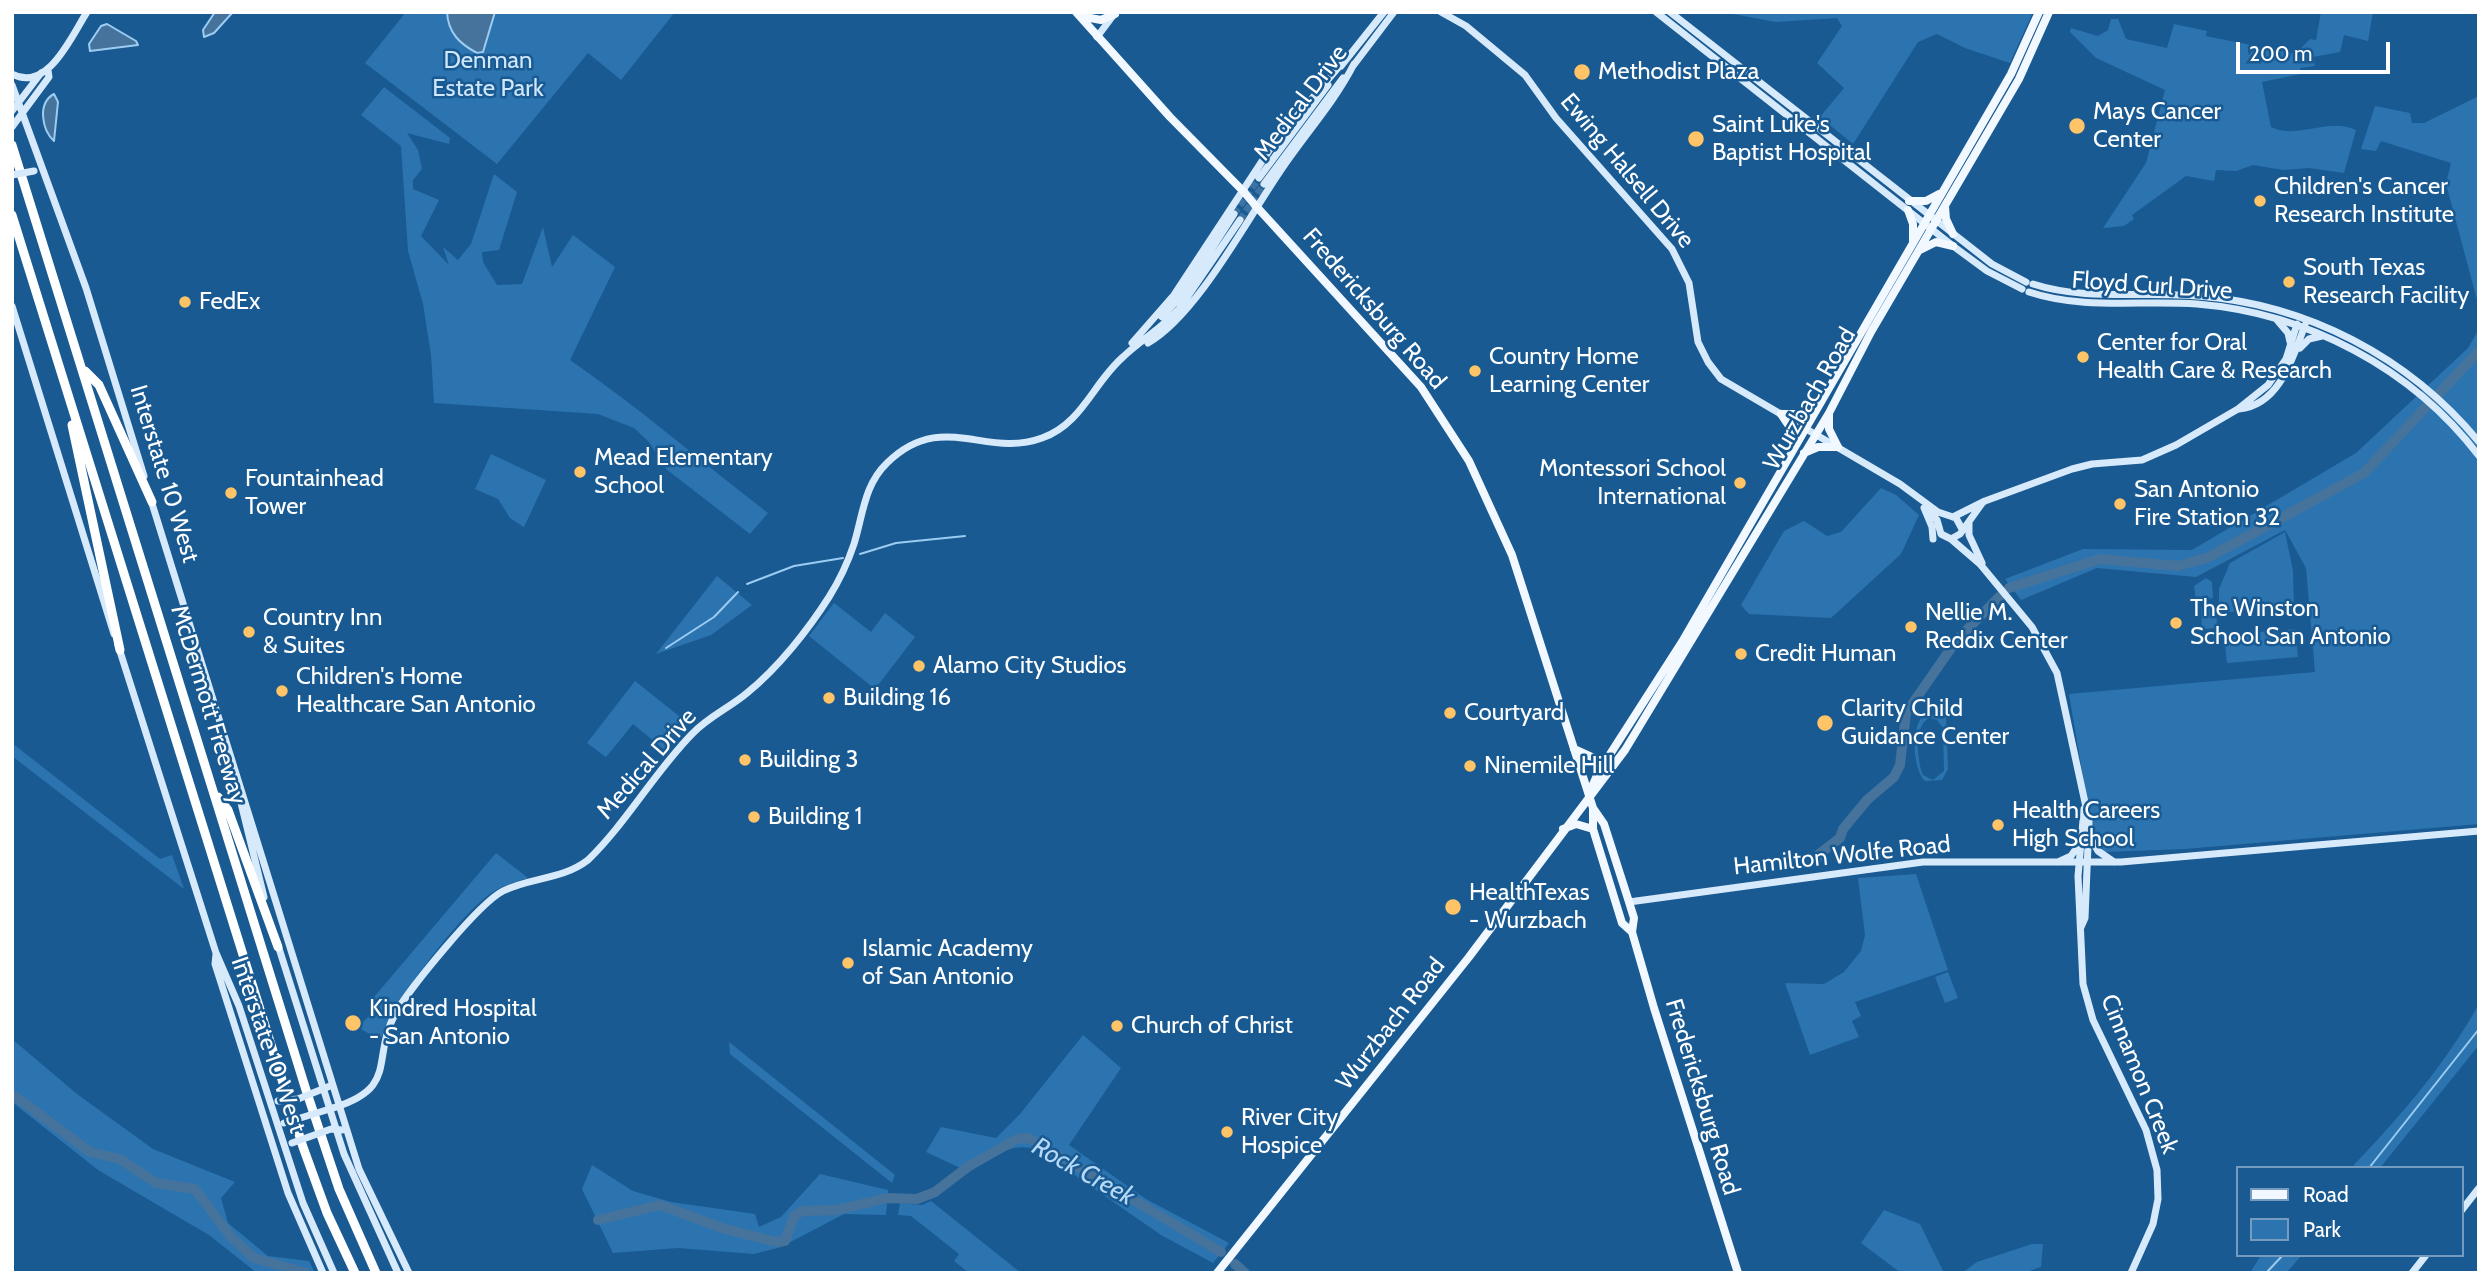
<!DOCTYPE html>
<html>
<head>
<meta charset="utf-8">
<style>
	body { margin:0 }
	#map { position:relative; width:2491px; height:1285px; overflow:hidden; background:#195a92; font-family:Cabin,sans-serif }
	canvas { display:block }
	.frame { position:absolute; inset:0; border:14px solid #fff; pointer-events:none }
	.legend { position:absolute; left:2236px; top:1166px; width:228px; height:91px; box-sizing:border-box; background:#195a92; border:2px solid #759cbe; margin:0; padding:9px 12px; list-style:none; font-size:21px; color:#fff }
	.legend li { display:flex; align-items:center; gap:14px; height:35px }
	.legend b { width:35px; border:2px solid #759cbe }
	.scale { position:absolute; left:2236px; top:42px; width:154px; height:32px; box-sizing:border-box; border:4px solid #fff; border-top:0; padding-left:9px; font-size:21px; line-height:24px; white-space:nowrap; color:#fff; -webkit-text-stroke:5px #195a92; paint-order:stroke }
</style>
</head>
<body>
<div id="map">
<canvas width="2491" height="1285"></canvas>
<div class="frame"></div>
<ul class="legend">
<li><b style="height:9px;background:#f1f8ff"></b>Road</li>
<li><b style="height:19px;background:#2c74b0"></b>Park</li>
</ul>
<div class="scale">200 m</div>
</div>
<script>
const g = document.querySelector('canvas').getContext('2d');
g.lineJoin = 'round';
function fill(path, color) {
  g.fillStyle = color;
  g.fill(path, 'evenodd');
}
function trace(path, color, width, dash) {
  g.strokeStyle = color;
  g.lineWidth = width;
  g.lineCap = dash ? 'butt' : 'round';
  g.setLineDash(dash || []);
  g.stroke(path);
}
function write(font, color, halo, rows, align = 'center') {
  g.font = font + ' Cabin,sans-serif';
  g.lineWidth = 5;
  g.setLineDash([]);
  g.textBaseline = 'middle';
  g.strokeStyle = halo;
  g.fillStyle = color;
  for (const [text, x, y, turn = 0] of rows) {
    g.save();
    g.translate(x, y);
    g.rotate((+turn || 0) * Math.PI / 180);
    g.textAlign = isNaN(turn) ? turn : align;
    if (halo) g.strokeText(text, 0, 0);
    g.fillText(text, 0, 0);
    g.restore();
  }
}
const green = new Path2D(`
	M 406,12 L 675,12 L 621,80 L 588,53 L 497,164 L 365,63 Z
	M 1722,12 L 2033,12 L 2010,63 L 1965,48 L 1937,34 L 1918,42 L 1853,144 L 1820,117 L 1844,88 L 1817,63 L 1842,26 L 1837,18 L 1776,22 Z
	M 2321,12 L 2373,12 L 2368,41 L 2344,35 L 2340,52 L 2313,57 L 2315,66 L 2300,68 L 2301,74 L 2262,82 L 2271,127 C 2298,140 2328,117 2356,130 L 2344,173 L 2309,168 L 2283,170 L 2253,165 L 2236,171 L 2216,170 L 2214,181 L 2186,176 L 2132,215 L 2134,219 L 2124,226 L 2103,228 L 2146,163 L 2165,90 L 2096,58 L 2070,32 L 2071,28 L 2098,36 L 2108,30 L 2111,19 L 2118,19 L 2126,39 L 2167,48 L 2174,24 L 2207,31 L 2206,36 L 2295,54 L 2310,39 L 2316,40 Z
	M 384,87 L 450,138 L 449,144 L 407,133 L 418,150 L 422,169 L 413,180 L 413,189 L 439,200 L 421,236 L 449,265 L 443,247 L 458,260 L 471,244 L 494,174 L 517,192 L 499,250 L 482,252 L 483,262 L 497,285 L 522,284 L 543,227 L 552,267 L 573,235 L 615,267 L 570,360 C 638,407 702,462 768,513 L 750,534 L 666,469 L 649,442 L 634,428 L 598,414 L 434,403 L 431,355 L 423,304 L 408,251 L 401,146 L 361,115 Z
	M 2479,96 L 2479,307 L 2446,184 L 2451,163 L 2381,141 L 2376,151 L 2361,149 L 2375,106 L 2410,113 L 2412,123 L 2424,123 Z
	M 2479,329 L 2479,824 L 2185,849 L 2104,852 L 2093,836 L 2069,694 L 2315,672 L 2306,568 L 2285,530 L 2196,577 L 2097,568 L 2021,600 L 2005,579 L 2083,549 L 2192,550 L 2356,453 L 2468,348 Z
	M 491,454 L 546,480 L 524,527 L 510,518 L 498,499 L 475,489 Z
	M 1881,488 L 1896,495 L 1919,515 L 1901,554 L 1831,618 L 1749,614 L 1741,605 L 1784,531 L 1804,521 L 1827,536 L 1841,532 Z
	M 2285,532 L 2293,571 L 2294,606 L 2219,613 L 2219,589 L 2230,563 Z
	M 717,576 L 752,605 L 711,635 L 656,654 Z
	M 2206,578 L 2212,582 L 2213,598 L 2196,601 L 2194,586 Z
	M 834,603 L 871,632 L 885,613 L 915,637 L 875,689 L 809,636 Z
	M 2216,606 L 2217,628 L 2202,629 L 2201,607 Z
	M 2295,629 L 2298,657 L 2227,663 L 2224,635 Z
	M 635,681 L 689,724 L 667,752 L 633,724 L 606,757 L 587,743 Z
	M 1934,714 L 1942,719 L 1946,715 L 1948,769 L 1942,780 L 1925,781 C 1913,770 1911,729 1922,717 ZM 1930,718 L 1937,720 L 1943,728 L 1944,771 L 1933,780 L 1923,775 C 1917,761 1913,724 1930,718 Z
	M 12,743 L 160,859 L 172,855 L 184,889 L 12,756 Z
	M 496,853 L 528,878 C 515,882 504,885 493,892 C 460,913 395,1001 382,1037 L 371,1035 L 358,1027 L 376,1009 L 369,1003 Z
	M 1916,874 L 1948,970 L 1855,1002 L 1861,1016 L 1852,1021 L 1859,1037 L 1810,1055 L 1785,983 L 1824,984 L 1844,972 L 1861,951 L 1865,935 L 1858,878 Z
	M 1948,972 L 1958,998 L 1945,1003 L 1935,977 Z
	M 2479,1004 L 2479,1045 L 2380,1168 L 2351,1168 C 2399,1118 2445,1065 2479,1004 Z
	M 1083,1035 L 1121,1068 L 1069,1145 L 1146,1199 L 1229,1243 L 1213,1263 L 1161,1235 L 1040,1151 C 1012,1139 994,1158 969,1172 L 926,1152 L 941,1127 L 996,1138 L 1020,1114 Z
	M 12,1039 L 77,1094 L 153,1149 L 235,1182 L 221,1198 L 228,1223 L 268,1256 L 309,1261 L 315,1273 L 257,1273 L 209,1235 L 98,1170 L 12,1102 Z
	M 729,1042 L 895,1175 L 892,1183 L 730,1054 Z
	M 592,1165 L 633,1191 L 671,1202 L 755,1214 L 759,1227 L 781,1217 L 820,1174 L 888,1190 L 886,1215 L 844,1214 L 781,1247 L 754,1254 L 678,1248 L 613,1253 L 582,1189 Z
	M 931,1201 L 1021,1273 L 969,1273 L 954,1261 L 959,1254 L 911,1216 L 898,1215 L 900,1203 L 922,1205 Z
	M 1884,1210 L 1920,1224 L 1944,1273 L 1901,1273 L 1861,1243 Z
	M 2032,1244 L 2043,1244 L 2041,1267 L 2024,1273 L 1962,1273 L 1977,1262 Z
	M 2261,1255 L 2302,1255 L 2286,1273 L 2250,1273 Z`);
const water = new Path2D(`
	M 215,12 L 233,12 L 214,33 L 204,37 L 203,30 Z
	M 447,12 L 495,12 L 483,52 L 477,53 C 460,44 448,33 447,12 Z
	M 107,24 L 136,41 L 138,45 L 90,51 L 89,44 L 101,26 Z
	M 54,94 L 58,102 L 54,141 C 42,130 37,103 54,94 Z`);
const stream = new Path2D(`
	M 860,554 L 896,543 L 965,536
	M 747,584 L 794,566 L 843,558
	M 666,648 L 714,617 L 738,592
	M 2369,1168 L 2479,1029
	M 2266,1273 L 2283,1255`);
const river = new Path2D(`
	M 2009,588 L 2100,559 L 2178,566 L 2209,557 L 2364,473 L 2479,351
	M 1817,859 L 1819,854 L 1840,838 L 1843,829 L 1867,800 L 1894,777 L 1900,765 L 1906,713 L 1956,641 L 1999,597
	M 12,1094 L 90,1152 L 120,1159 L 156,1183 L 195,1189 L 231,1237 L 254,1258 L 306,1273
	M 598,1220 L 660,1205 L 722,1228 L 776,1242 L 785,1241 L 794,1216 L 802,1211 L 837,1210 L 887,1198 L 917,1199 L 935,1192 L 969,1166 L 1017,1139 L 1029,1138 L 1221,1252
	M 1235,1264 L 1245,1273`);
const secondaryTunnel = new Path2D(`
	M 1234,214 L 1259,178
	M 1240,220 L 1264,184`);
const secondary = new Path2D(`
	M 1441,12 L 1466,26 L 1525,75 L 1556,118 L 1672,249 L 1689,283 L 1698,342 L 1708,362 L 1721,379 L 1900,484 L 1938,512 L 1956,518 L 1962,529
	M 1656,12 L 1953,246 L 1987,271 L 2022,289
	M 1670,12 L 1992,264 L 2026,282
	M 1097,37 L 1115,13
	M 1341,66 L 1384,12
	M 1353,66 L 1394,12
	M 12,74 C 48,93 72,35 87,12
	M 12,85 L 86,288 L 144,476
	M 12,111 L 41,73
	M 12,127 L 49,77 L 48,70
	M 1259,178 L 1328,85
	M 1264,184 L 1343,78
	M 2033,284 C 2085,301 2144,291 2198,296 C 2307,304 2409,357 2479,442
	M 2029,292 C 2083,310 2141,300 2197,304 C 2307,313 2412,368 2479,456
	M 12,306 L 114,634
	M 1162,317 L 1182,295 L 1234,214
	M 2277,320 L 2288,333 L 2290,342
	M 1132,343 L 1174,295 L 1274,143 L 1343,62
	M 1148,343 C 1197,315 1248,218 1281,170 C 1305,134 1334,103 1354,64
	M 2300,348 L 2309,339 L 2322,336
	M 2239,409 C 2280,405 2293,357 2305,325
	M 150,497 L 359,1169 L 409,1273
	M 1926,507 L 1937,520 L 1941,534 L 1951,539 L 1960,534 L 1983,502
	M 1924,508 L 1932,527 L 1933,539
	M 1953,517 L 1985,501 L 2072,469 L 2092,464 L 2142,460 L 2176,445 L 2238,409 L 2268,385 L 2286,359 L 2297,324
	M 1969,522 L 1969,535 L 1982,563
	M 1951,539 L 1980,564 L 2032,627 L 2057,673 L 2089,821 L 2085,918 L 2081,927
	M 118,645 L 216,953 L 239,1006 L 303,1203 L 334,1273
	M 241,803 L 264,897
	M 2084,809 L 2078,876 L 2083,984 L 2093,1020 L 2146,1130 L 2157,1170 L 2158,1199 L 2153,1224 L 2131,1273
	M 2091,839 L 2098,851 L 2114,862
	M 2058,862 L 2071,856 L 2082,840
	M 1629,902 L 1923,862 L 2121,862 L 2479,831
	M 277,942 L 344,1154 L 398,1273
	M 216,954 L 215,964 L 288,1193 L 323,1273
	M 333,1108 C 400,1087 370,1060 396,1012 C 412,986 478,904 503,891 C 531,877 562,880 588,860 C 627,822 654,773 692,734 C 708,717 729,708 747,693 C 778,668 808,630 829,597 C 839,581 848,562 854,544 C 863,515 864,485 887,463 C 942,409 985,459 1042,438 C 1082,424 1093,383 1123,357 C 1141,340 1162,328 1179,309 L 1240,220
	M 2461,1211 L 2479,1188
	M 2412,1273 L 2426,1255`);
const primary = new Path2D(`
	M 1076,12 L 1170,117 L 1244,192
	M 1080,16 L 1101,20 L 1115,14
	M 1909,201 L 1926,201 L 1939,194
	M 1255,205 L 1421,387 L 1469,461 L 1512,555 L 1593,808 L 1604,824 L 1629,902 L 1634,918 L 1632,932 L 1654,1008 L 1738,1273
	M 1945,206 L 1946,219 L 1953,234
	M 1908,210 L 1913,224 L 1913,241
	M 1920,250 L 1936,242 L 1953,246
	M 1781,414 L 1791,429 L 1792,446
	M 1781,414 L 1802,414 L 1815,408
	M 1829,414 L 1829,429 L 1838,447
	M 1804,453 L 1818,447 L 1838,447
	M 1574,749 L 1596,759 L 1608,758
	M 1591,789 L 1598,773 L 1682,642 L 2011,74 L 2039,12
	M 1593,808 L 1593,829 L 1622,923 L 1632,932
	M 1563,829 L 1576,824 L 1593,829
	M 1217,1273 L 1469,957 L 1625,750 L 1829,413 L 1871,332 L 2019,79 L 2049,12`);
const highway = new Path2D(`
	M 12,145 L 306,1090 L 339,1189 L 376,1273
	M 12,215 L 303,1147 L 327,1213 L 355,1273
	M 85,371 L 99,385 L 152,502
	M 72,425 L 120,650
	M 218,797 L 228,810 L 278,947`);
const secondaryBridge = new Path2D(`
	M 12,175 L 34,171
	M 278,1101 L 298,1099 L 330,1086
	M 284,1123 L 333,1108
	M 292,1143 L 331,1129 L 342,1130`);
const primaryBridge = new Path2D(`
	M 1244,192 L 1255,205`);
const markers = [
	[1582,72,9,"#ffc467"],
	[2077,126,9,"#ffc467"],
	[1696,139,9,"#ffc467"],
	[2260,201,7,"#ffc467"],
	[2289,282,7,"#ffc467"],
	[185,302,7,"#ffc467"],
	[2083,357,7,"#ffc467"],
	[1475,371,7,"#ffc467"],
	[580,472,7,"#ffc467"],
	[1740,483,7,"#ffc467"],
	[231,493,7,"#ffc467"],
	[2120,504,7,"#ffc467"],
	[2176,623,7,"#ffc467"],
	[1911,627,7,"#ffc467"],
	[249,632,7,"#ffc467"],
	[1741,654,7,"#ffc467"],
	[919,666,7,"#ffc467"],
	[282,691,7,"#ffc467"],
	[829,698,7,"#ffc467"],
	[1450,713,7,"#ffc467"],
	[1825,723,9,"#ffc467"],
	[745,760,7,"#ffc467"],
	[1470,766,7,"#ffc467"],
	[754,817,7,"#ffc467"],
	[1998,825,7,"#ffc467"],
	[1453,907,9,"#ffc467"],
	[848,963,7,"#ffc467"],
	[353,1023,9,"#ffc467"],
	[1117,1026,7,"#ffc467"],
	[1227,1132,7,"#ffc467"]
];
const parkNames = [
	["Denman",488,61],
	["Estate Park",488,89]
];
const poiNames = [
	["Methodist Plaza",1598,72],
	["Mays Cancer",2093,112],
	["Center",2093,140],
	["Saint Luke's",1712,125],
	["Baptist Hospital",1712,153],
	["Children's Cancer",2274,187],
	["Research Institute",2274,215],
	["South Texas",2303,268],
	["Research Facility",2303,296],
	["FedEx",199,302],
	["Center for Oral",2097,343],
	["Health Care & Research",2097,371],
	["Country Home",1489,357],
	["Learning Center",1489,385],
	["Mead Elementary",594,458],
	["School",594,486],
	["Montessori School",1726,469,"right"],
	["International",1726,497,"right"],
	["Fountainhead",245,479],
	["Tower",245,507],
	["San Antonio",2134,490],
	["Fire Station 32",2134,518],
	["The Winston",2190,609],
	["School San Antonio",2190,637],
	["Nellie M.",1925,613],
	["Reddix Center",1925,641],
	["Country Inn",263,618],
	["& Suites",263,646],
	["Credit Human",1755,654],
	["Alamo City Studios",933,666],
	["Children's Home",296,677],
	["Healthcare San Antonio",296,705],
	["Building 16",843,698],
	["Clarity Child",1841,709],
	["Guidance Center",1841,737],
	["Courtyard",1464,713],
	["Building 3",759,760],
	["Ninemile Hill",1484,766],
	["Health Careers",2012,811],
	["High School",2012,839],
	["Building 1",768,817],
	["HealthTexas",1469,893],
	["- Wurzbach",1469,921],
	["Islamic Academy",862,949],
	["of San Antonio",862,977],
	["Kindred Hospital",369,1009],
	["- San Antonio",369,1037],
	["Church of Christ",1131,1026],
	["River City",1241,1118],
	["Hospice",1241,1146]
];
const streetNames = [
	["Medical Drive",1301,103,-53],
	["Ewing Halsell Drive",1627,171,50],
	["Floyd Curl Drive",2152,286,4],
	["Fredericksburg Road",1374,309,49],
	["Wurzbach Road",1810,399,-60],
	["Interstate 10 West",164,474,73],
	["McDermott Freeway",208,705,73],
	["Medical Drive",647,764,-49],
	["Hamilton Wolfe Road",1842,856,-6],
	["Wurzbach Road",1391,1024,-52],
	["Interstate 10 West",268,1045,71],
	["Cinnamon Creek",2139,1074,68],
	["Fredericksburg Road",1702,1097,73]
];
const waterNames = [
	["Rock Creek",1083,1172,29]
];
fill(green, '#2c74b0');
fill(water, '#45739b');
trace(water, '#9cccf2', 2);
trace(stream, '#9cccf2', 2);
trace(river, '#45739b', 10);
trace(secondaryTunnel, '#3c73a2', 7, [7, 3.5]);
trace(secondary, '#d7eafb', 7);
trace(primary, '#f1f8ff', 8);
trace(highway, '#fff', 9);
trace(secondaryBridge, '#d7eafb', 7);
trace(primaryBridge, '#f1f8ff', 8);
for (const [x, y, r, color] of markers) {
  const dot = new Path2D();
  dot.arc(x, y, r, 0, 2 * Math.PI);
  g.fillStyle = color;
  g.fill(dot);
  trace(dot, '#195a92', 2.5);
}
write('24px', '#cfe7fb', '#195a92', parkNames);
write('24px', '#fff', '#195a92', poiNames, 'left');
write('24px', '#fff', '#195a92', streetNames);
write('italic 26px', '#b5d9f6', '#195a92', waterNames);
</script>
</body>
</html>
